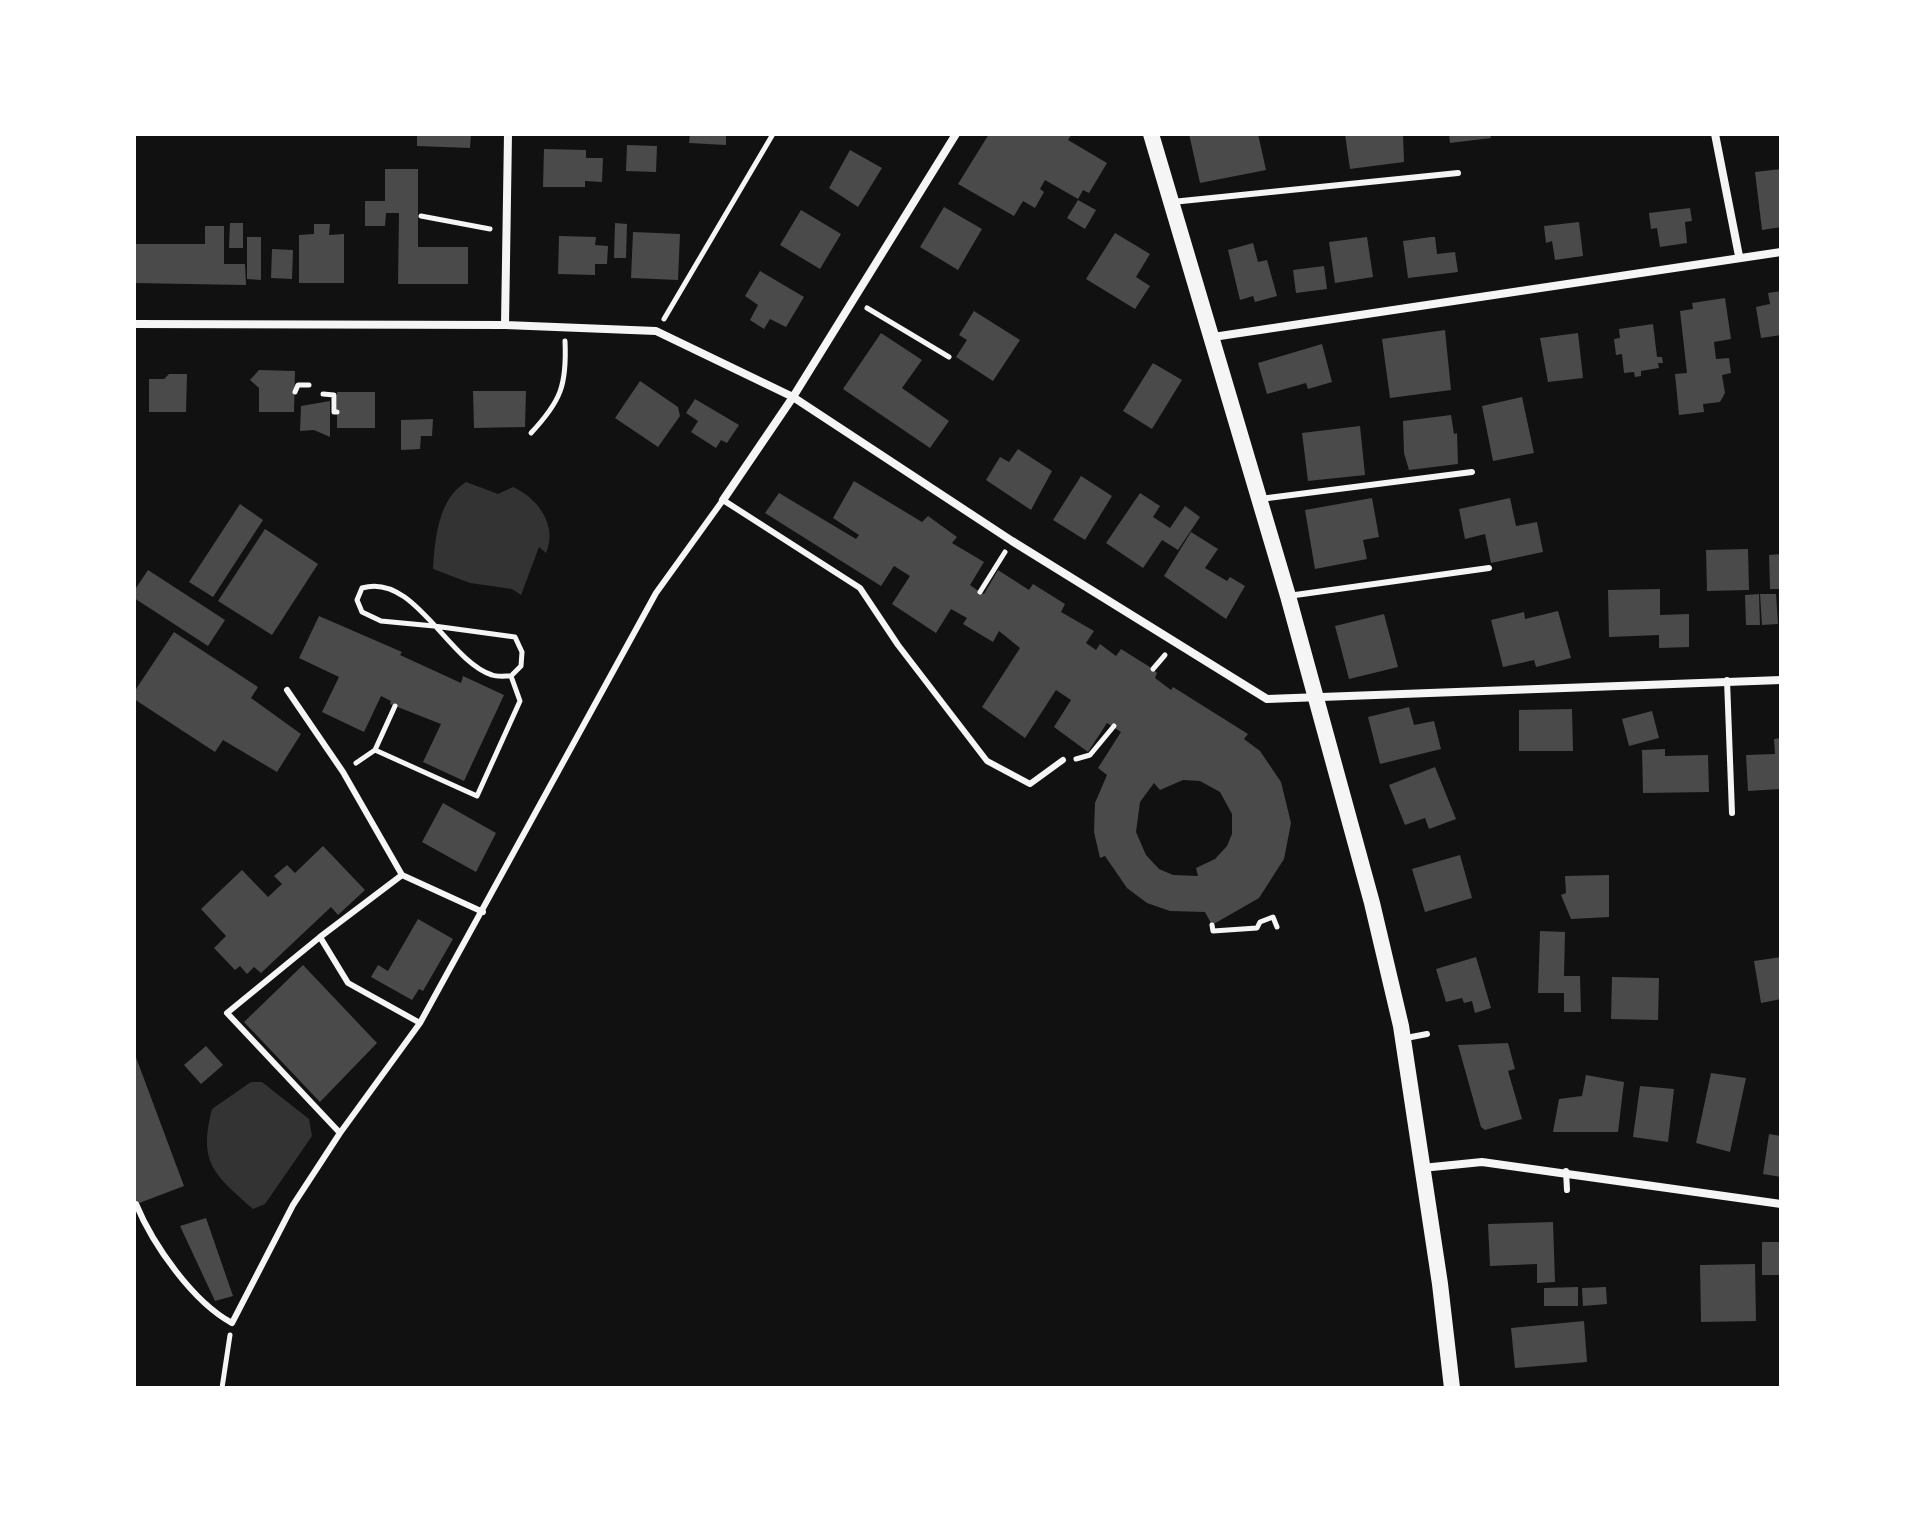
<!DOCTYPE html>
<html>
<head>
<meta charset="utf-8">
<style>
	body { margin:0 }
	#map { position:relative; width:1915px; height:1522px; overflow:hidden; background:#111; font-family:"Alegreya Sans",sans-serif }
	canvas { display:block }
	.frame { position:absolute; inset:0; border:136px solid #fff; pointer-events:none }
</style>
</head>
<body>
<div id="map">
<canvas width="1915" height="1522"></canvas>
<div class="frame"></div>
</div>
<script>
const g = document.querySelector('canvas').getContext('2d');
g.lineJoin = 'round';
function fill(path, color) {
  g.fillStyle = color;
  g.fill(path, 'evenodd');
}
function trace(path, color, width, dash) {
  g.strokeStyle = color;
  g.lineWidth = width;
  g.lineCap = dash ? 'butt' : 'round';
  g.setLineDash(dash || []);
  g.stroke(path);
}
const water = new Path2D(`
	M 466,482 L 498,494 L 513,487 C 538,498 558,526 546,553 L 539,547 L 521,595 L 512,589 L 470,583 L 433,569 C 435,539 438,499 466,482 Z
	M 251,1082 L 262,1082 L 309,1119 L 312,1136 L 265,1204 L 253,1209 C 214,1174 198,1163 212,1109 Z`);
const building = new Path2D(`
	M 417,134 L 471,134 L 470,148 L 417,146 Z
	M 690,134 L 726,134 L 726,145 L 689,143 Z
	M 989,134 L 1072,134 L 1068,140 L 1107,163 L 1089,193 L 1083,190 L 1078,199 L 1045,180 L 1040,189 L 1044,192 L 1035,208 L 1023,201 L 1014,216 L 958,184 Z
	M 1189,134 L 1258,134 L 1266,170 L 1200,183 Z
	M 1345,134 L 1403,134 L 1404,162 L 1350,169 Z
	M 1449,134 L 1490,134 L 1491,138 L 1450,143 Z
	M 627,145 L 657,146 L 656,172 L 626,171 Z
	M 544,149 L 586,150 L 586,158 L 603,158 L 602,182 L 585,181 L 585,187 L 543,187 Z
	M 850,150 L 882,168 L 858,207 L 829,188 Z
	M 385,169 L 418,169 L 418,247 L 468,247 L 468,284 L 398,284 L 399,213 L 386,213 L 385,226 L 365,226 L 365,201 L 385,201 Z
	M 1781,169 L 1781,227 L 1762,230 L 1755,172 Z
	M 1078,200 L 1096,210 L 1085,229 L 1067,218 Z
	M 944,207 L 982,229 L 958,270 L 920,247 Z
	M 1690,208 L 1692,221 L 1685,222 L 1687,243 L 1660,247 L 1657,228 L 1651,229 L 1649,213 Z
	M 801,210 L 841,234 L 820,269 L 780,245 Z
	M 1579,222 L 1583,256 L 1555,260 L 1552,241 L 1546,243 L 1544,226 Z
	M 230,223 L 243,223 L 243,248 L 229,248 Z
	M 615,223 L 627,224 L 626,258 L 614,258 Z
	M 314,224 L 330,224 L 329,235 L 344,234 L 344,283 L 299,283 L 299,235 L 314,234 Z
	M 205,226 L 224,226 L 224,264 L 245,264 L 246,285 L 134,283 L 134,244 L 205,244 Z
	M 633,232 L 680,234 L 678,280 L 631,278 Z
	M 1115,233 L 1150,254 L 1136,277 L 1150,286 L 1135,309 L 1086,279 Z
	M 559,236 L 596,237 L 595,245 L 608,246 L 607,264 L 595,264 L 595,275 L 558,274 Z
	M 247,237 L 261,237 L 261,280 L 247,279 Z
	M 1367,237 L 1373,277 L 1335,283 L 1329,242 Z
	M 1431,237 L 1435,237 L 1437,254 L 1455,252 L 1458,272 L 1408,278 L 1403,241 Z
	M 1253,243 L 1258,262 L 1267,260 L 1277,296 L 1255,302 L 1253,296 L 1240,300 L 1228,250 Z
	M 272,249 L 293,250 L 292,279 L 271,278 Z
	M 1324,266 L 1327,289 L 1296,293 L 1293,270 Z
	M 760,271 L 804,297 L 786,327 L 770,319 L 764,329 L 750,320 L 758,305 L 745,296 Z
	M 1781,291 L 1781,335 L 1761,338 L 1756,307 L 1770,304 L 1768,293 Z
	M 1725,298 L 1731,339 L 1714,342 L 1716,359 L 1729,358 L 1731,373 L 1722,375 L 1725,393 L 1720,402 L 1703,404 L 1704,412 L 1679,415 L 1675,374 L 1687,373 L 1680,311 L 1693,309 L 1692,303 Z
	M 974,311 L 1020,340 L 993,381 L 956,357 L 967,340 L 959,335 Z
	M 1653,324 L 1657,357 L 1662,357 L 1663,363 L 1658,363 L 1659,368 L 1641,371 L 1641,376 L 1635,377 L 1634,372 L 1624,373 L 1622,354 L 1616,355 L 1614,339 L 1620,338 L 1619,329 Z
	M 1445,330 L 1451,390 L 1390,398 L 1382,339 Z
	M 881,333 L 922,360 L 902,388 L 949,421 L 930,448 L 843,389 Z
	M 1578,333 L 1583,378 L 1548,382 L 1540,338 Z
	M 1322,344 L 1332,382 L 1308,389 L 1306,383 L 1267,394 L 1258,363 Z
	M 1153,363 L 1182,380 L 1152,429 L 1123,411 Z
	M 259,370 L 295,371 L 294,412 L 259,412 L 259,388 L 250,380 Z
	M 169,374 L 187,374 L 186,412 L 149,412 L 149,379 L 164,379 Z
	M 640,381 L 678,407 L 680,416 L 658,447 L 615,418 Z
	M 473,391 L 526,391 L 525,427 L 474,428 Z
	M 337,392 L 375,392 L 375,428 L 337,428 Z
	M 1522,397 L 1534,453 L 1493,461 L 1482,406 Z
	M 695,399 L 739,425 L 727,443 L 721,440 L 716,448 L 691,432 L 698,421 L 686,413 Z
	M 330,401 L 330,437 L 314,430 L 300,431 L 301,406 Z
	M 1451,415 L 1454,434 L 1457,433 L 1458,464 L 1409,470 L 1404,453 L 1403,421 Z
	M 433,419 L 432,436 L 421,436 L 420,449 L 401,450 L 401,420 Z
	M 1360,426 L 1365,475 L 1308,481 L 1302,433 Z
	M 1018,449 L 1052,471 L 1031,510 L 986,480 L 1000,457 L 1009,462 Z
	M 1081,476 L 1112,496 L 1085,540 L 1053,520 Z
	M 854,481 L 922,522 L 928,516 L 957,537 L 952,543 L 984,562 L 970,585 L 980,592 L 984,594 L 998,570 L 1029,590 L 1033,584 L 1065,604 L 1061,612 L 1094,631 L 1086,643 L 1096,650 L 1100,644 L 1116,656 L 1121,649 L 1153,669 L 1157,673 L 1155,678 L 1171,690 L 1173,687 L 1248,734 L 1244,739 L 1260,751 L 1281,782 L 1291,823 L 1284,859 L 1259,898 L 1212,925 L 1205,912 L 1170,911 L 1147,903 L 1127,888 L 1105,856 L 1100,858 L 1094,832 L 1095,803 L 1107,775 L 1098,768 L 1121,732 L 1107,723 L 1088,752 L 1054,727 L 1071,700 L 1056,690 L 1025,738 L 982,707 L 1020,648 L 999,631 L 993,642 L 963,624 L 967,618 L 951,609 L 936,633 L 892,604 L 910,576 L 894,566 L 881,586 L 765,513 L 779,493 L 856,539 L 859,535 L 833,518 ZM 1183,780 L 1200,781 L 1220,792 L 1232,814 L 1232,834 L 1227,846 L 1215,859 L 1196,868 L 1198,876 L 1173,875 L 1159,869 L 1146,855 L 1136,832 L 1140,802 L 1154,783 L 1160,790 Z
	M 1140,493 L 1160,506 L 1153,517 L 1170,528 L 1185,506 L 1200,517 L 1178,550 L 1162,540 L 1143,568 L 1106,543 Z
	M 1372,498 L 1379,537 L 1363,540 L 1367,559 L 1315,569 L 1305,510 Z
	M 1510,498 L 1516,526 L 1537,522 L 1543,552 L 1491,563 L 1485,534 L 1465,539 L 1459,509 Z
	M 240,504 L 263,520 L 213,597 L 189,582 Z
	M 265,529 L 318,564 L 272,635 L 218,601 Z
	M 1191,532 L 1218,549 L 1205,568 L 1227,581 L 1230,577 L 1245,586 L 1226,619 L 1164,576 Z
	M 1748,549 L 1749,590 L 1707,591 L 1706,550 Z
	M 1781,554 L 1781,589 L 1770,589 L 1769,555 Z
	M 148,570 L 225,620 L 208,646 L 134,598 L 134,591 Z
	M 1660,589 L 1660,615 L 1689,614 L 1689,647 L 1659,648 L 1659,635 L 1609,637 L 1608,590 Z
	M 1759,594 L 1760,625 L 1746,625 L 1745,595 Z
	M 1760,594 L 1776,594 L 1778,624 L 1762,625 Z
	M 1558,611 L 1571,658 L 1536,667 L 1534,660 L 1503,667 L 1491,620 L 1524,612 L 1525,619 Z
	M 1384,614 L 1398,667 L 1349,679 L 1335,626 Z
	M 319,616 L 402,652 L 400,655 L 461,683 L 463,676 L 504,695 L 464,781 L 423,762 L 441,724 L 390,704 L 391,701 L 381,696 L 364,732 L 322,712 L 339,677 L 299,658 Z
	M 174,632 L 258,687 L 251,698 L 301,734 L 277,772 L 223,740 L 215,752 L 134,699 L 134,692 Z
	M 1409,707 L 1414,725 L 1434,721 L 1441,749 L 1380,764 L 1368,717 Z
	M 1572,709 L 1573,751 L 1519,751 L 1519,710 Z
	M 1652,711 L 1659,738 L 1629,746 L 1622,719 Z
	M 1781,738 L 1781,789 L 1748,791 L 1746,755 L 1775,754 L 1774,739 Z
	M 1665,749 L 1665,756 L 1708,755 L 1709,792 L 1643,793 L 1642,750 Z
	M 1435,767 L 1456,819 L 1429,829 L 1425,818 L 1405,825 L 1389,785 Z
	M 443,803 L 496,833 L 476,872 L 422,842 Z
	M 323,846 L 365,890 L 338,915 L 331,907 L 261,973 L 254,967 L 247,974 L 240,966 L 235,970 L 214,948 L 226,936 L 201,909 L 242,870 L 268,897 L 282,884 L 274,876 L 287,865 L 295,873 Z
	M 1460,855 L 1472,898 L 1425,912 L 1412,869 Z
	M 1609,875 L 1609,917 L 1571,919 L 1561,895 L 1566,893 L 1565,876 Z
	M 418,919 L 453,939 L 423,991 L 419,989 L 412,1000 L 371,977 L 378,965 L 388,971 Z
	M 1540,931 L 1565,932 L 1564,976 L 1580,976 L 1581,1012 L 1564,1012 L 1564,993 L 1538,993 Z
	M 1476,957 L 1491,1008 L 1475,1013 L 1472,1001 L 1464,1003 L 1462,998 L 1446,1002 L 1436,969 Z
	M 1781,957 L 1781,999 L 1761,1003 L 1754,961 Z
	M 303,965 L 377,1043 L 320,1102 L 244,1022 Z
	M 1612,977 L 1659,978 L 1658,1020 L 1611,1019 Z
	M 1508,1043 L 1515,1069 L 1508,1071 L 1522,1119 L 1485,1130 L 1481,1127 L 1458,1045 Z
	M 206,1046 L 223,1065 L 201,1084 L 184,1065 Z
	M 134,1052 L 184,1186 L 134,1205 Z
	M 1711,1073 L 1746,1078 L 1730,1152 L 1696,1143 Z
	M 1586,1075 L 1624,1082 L 1618,1132 L 1553,1132 L 1559,1099 L 1582,1096 Z
	M 1640,1086 L 1674,1089 L 1668,1142 L 1633,1137 Z
	M 1769,1134 L 1781,1136 L 1781,1177 L 1763,1174 Z
	M 206,1218 L 233,1296 L 215,1301 L 180,1226 Z
	M 1553,1222 L 1555,1282 L 1537,1283 L 1537,1264 L 1490,1266 L 1488,1224 Z
	M 1762,1242 L 1781,1242 L 1781,1275 L 1762,1275 Z
	M 1755,1264 L 1756,1321 L 1701,1322 L 1700,1265 Z
	M 1578,1287 L 1578,1306 L 1544,1306 L 1544,1288 Z
	M 1606,1287 L 1607,1304 L 1583,1306 L 1582,1288 Z
	M 1584,1321 L 1587,1362 L 1515,1368 L 1511,1328 Z`);
const path = new Path2D(`
	M 421,216 L 490,229
	M 867,308 L 949,357
	M 664,319 L 773,134
	M 295,392 L 298,385 L 309,385
	M 323,394 L 334,395 L 334,412 L 337,412
	M 531,433 C 561,401 567,385 565,341
	M 980,592 L 1005,552
	M 434,626 L 515,637 L 522,652 L 521,666 L 511,676 C 505,676 497,677 492,675 C 448,661 414,572 362,588 L 357,600 L 362,612 L 381,621 L 434,626
	M 1153,669 L 1165,655
	M 395,706 L 375,750 L 477,796 L 520,701 L 511,676
	M 1076,759 L 1090,755 L 1114,726
	M 356,763 L 375,750
	M 1212,925 L 1213,931 L 1257,928 L 1260,922 L 1273,917 L 1277,927
	M 222,1388 L 230,1335`);
const service = new Path2D(`
	M 1172,202 L 1458,173
	M 1260,499 L 1472,472
	M 1288,596 L 1489,568
	M 1727,680 L 1732,813
	M 287,690 L 343,772 L 402,875 L 483,912
	M 402,875 L 320,937 L 348,983 L 420,1023
	M 320,937 L 227,1013 L 340,1133
	M 1406,1038 L 1427,1034
	M 1566,1171 L 1567,1190
	M 136,1204 C 153,1245 193,1302 232,1323 L 293,1205 L 340,1133 L 420,1023 L 656,593 L 723,500 L 860,588 L 898,645 L 987,761 L 1030,784 L 1063,760`);
const minor = new Path2D(`
	M 1715,134 L 1739,256
	M 134,324 L 505,325 L 656,331 L 793,397 L 1012,541 L 1267,699 L 1781,680
	M 505,325 L 508,134
	M 1213,337 L 1781,252
	M 723,500 L 793,397 L 956,134
	M 1422,1168 L 1482,1162 L 1781,1204`);
const secondary = new Path2D(`
	M 1151,134 L 1288,596 L 1372,903 L 1401,1026 L 1440,1284 L 1452,1388`);
fill(water, '#333');
fill(building, '#4a4a4a');
trace(path, '#f5f5f5', 5);
trace(service, '#f5f5f5', 6);
trace(minor, '#f5f5f5', 8);
trace(secondary, '#f5f5f5', 16);
</script>
</body>
</html>
